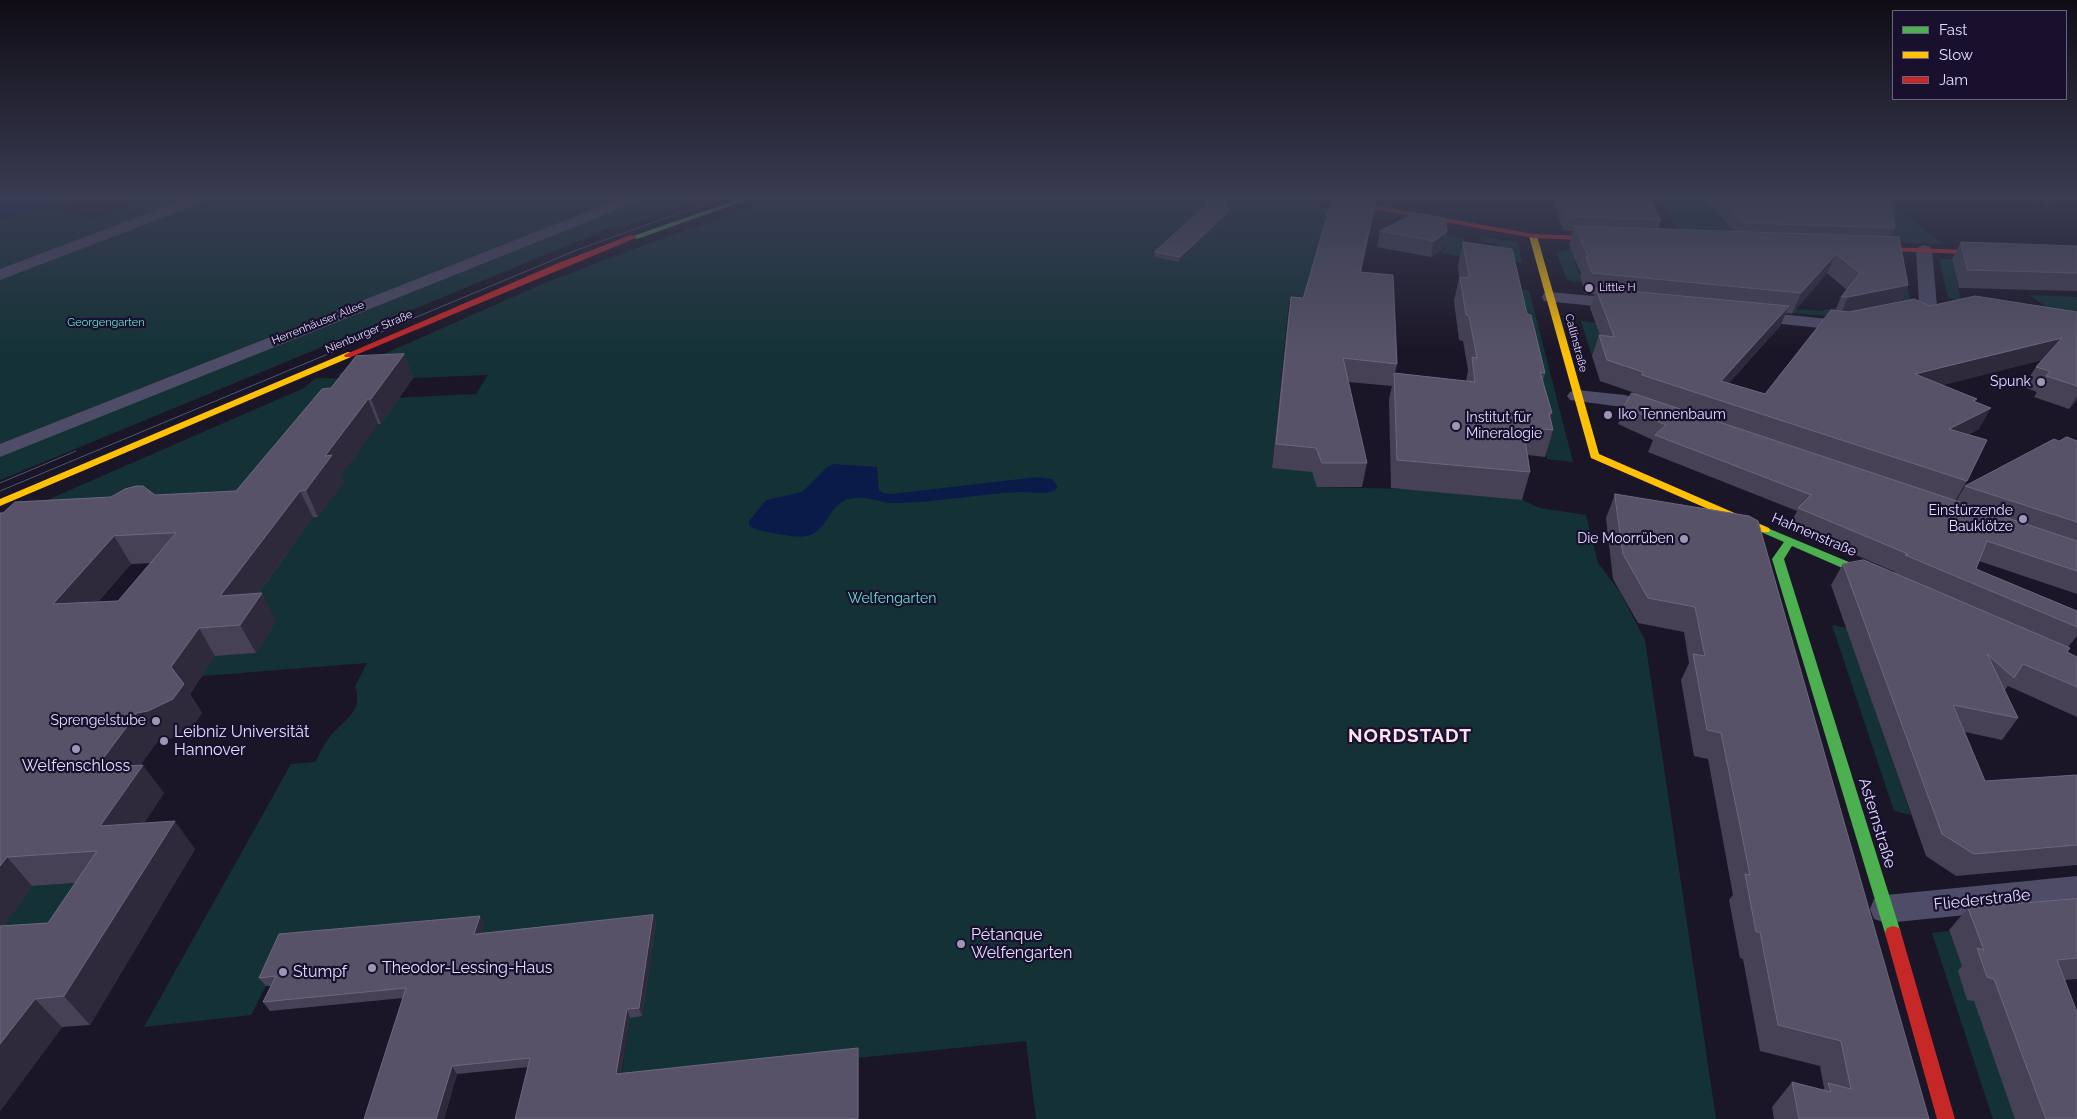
<!DOCTYPE html>
<html>
<head>
<meta charset="utf-8">
<style>
	body { margin:0 }
	#map { position:relative; width:2077px; height:1119px; overflow:hidden; background:#1b1627; font-family:Raleway,sans-serif }
	canvas { display:block }
	.legend { position:absolute; left:1892px; top:10px; width:175px; height:90px; box-sizing:border-box; background:#18102d; border:1px solid #696281; margin:0; padding:6px 9px; list-style:none; font-size:15px; color:#e3ddff }
	.legend li { display:flex; align-items:center; gap:10px; height:25px }
	.legend b { width:25px; border:1px solid #696281 }
</style>
</head>
<body>
<div id="map">
<canvas width="2077" height="1119"></canvas>
<ul class="legend">
<li><b style="height:6px;background:#4caf50"></b>Fast</li>
<li><b style="height:6px;background:#ffc107"></b>Slow</li>
<li><b style="height:6px;background:#c62828"></b>Jam</li>
</ul>
</div>
<script>
const g = document.querySelector('canvas').getContext('2d');
g.lineJoin = 'round';
function fill(path, color) {
  g.fillStyle = color;
  g.fill(path, 'evenodd');
}
function trace(path, color, width, dash) {
  g.strokeStyle = color;
  g.lineWidth = width;
  g.lineCap = dash ? 'butt' : 'round';
  g.setLineDash(dash || []);
  g.stroke(path);
}
function write(font, color, halo, rows, align = 'center') {
  g.font = font + ' Raleway,sans-serif';
  g.lineWidth = 4.5;
  g.setLineDash([]);
  g.textBaseline = 'middle';
  g.strokeStyle = halo;
  g.fillStyle = color;
  for (const [text, x, y, turn = 0] of rows) {
    g.save();
    g.translate(x, y);
    g.rotate((+turn || 0) * Math.PI / 180);
    g.textAlign = isNaN(turn) ? turn : align;
    if (halo) g.strokeText(text, 0, 0);
    g.fillText(text, 0, 0);
    g.restore();
  }
}
const green = new Path2D(`
	M 0,197 L 87,197 L 43,208 L 92,219 L 155,197 L 706,197 L 622,228 L 615,226 L 0,480 Z
	M 782,197 L 1272,197 L 1327,208 L 1330,214 L 1305,301 L 1289,301 L 1272,467 L 1312,472 L 1318,487 L 1409,489 L 1522,500 L 1540,508 L 1586,515 L 1598,563 L 1620,592 L 1645,640 L 1716,1119 L 1036,1119 L 1026,1041 L 657,1078 L 619,1092 L 630,1018 L 476,951 L 484,924 L 266,986 L 251,1015 L 144,1027 L 291,764 L 315,762 C 320,754 325,741 332,734 C 345,720 364,710 355,687 L 367,663 L 202,676 L 215,656 L 256,653 L 276,621 L 236,624 L 313,517 L 318,517 L 343,482 L 336,482 L 378,424 L 381,424 L 393,398 L 476,394 L 488,375 L 366,380 L 250,518 L 38,504 L 304,388 L 316,378 L 362,379 L 336,375 L 547,282 L 650,243 Z
	M 1659,197 L 1882,197 L 1943,244 L 1680,235 Z
	M 1443,234 L 1465,238 L 1466,258 L 1442,253 L 1445,248 Z
	M 1480,236 L 1518,243 L 1522,263 L 1503,262 L 1498,244 L 1481,242 Z
	M 1571,249 L 1582,282 L 1567,280 L 1556,252 Z
	M 1939,259 L 1952,259 L 1961,301 L 1948,298 Z
	M 1904,266 L 1910,299 L 1827,316 L 1681,303 L 1678,298 L 1820,311 L 1895,295 Z
	M 1515,289 L 1529,290 L 1573,462 L 1547,459 Z
	M 2030,295 L 2077,297 L 2077,330 Z
	M 1581,321 L 1596,323 L 1607,357 L 1592,356 Z
	M 1832,625 L 1847,628 L 1911,815 L 1894,811 Z
	M 120,880 L 73,952 L 0,930 L 32,886 Z
	M 1949,931 L 1965,972 L 1967,999 L 1974,1001 L 2016,1119 L 1993,1119 L 1932,933 Z`);
const water = new Path2D(`
	M 0,197 L 87,197 L 0,220 Z
	M 833,464 L 877,467 L 879,490 L 883,493 L 892,494 L 1037,477 L 1052,479 L 1058,487 C 1051,496 1033,492 1023,492 C 980,493 937,503 894,503 C 884,503 874,499 864,498 C 828,495 833,525 811,535 C 800,539 788,535 777,534 C 768,532 756,531 749,525 L 749,521 L 766,500 L 802,492 L 827,467 Z`);
const street = new Path2D(`
	M 191,197 L 211,197 L 209,200 L 0,280 L 0,269 Z
	M 624,197 L 644,197 L 642,200 L 0,457 L 0,444 Z
	M 2069,197 L 2077,197 L 2077,201 L 2071,200 Z
	M 1924,245 L 1930,247 L 1932,250 L 1937,306 L 1934,310 C 1922,313 1905,319 1893,316 L 1890,312 L 1893,308 L 1919,303 L 1916,250 L 1918,247 Z
	M 1550,292 L 1625,299 L 1631,300 L 1634,304 L 1631,308 L 1625,309 L 1544,301 L 1542,297 L 1544,293 Z
	M 1750,311 L 1839,320 L 1854,317 L 1860,318 L 1863,322 L 1860,326 L 1839,330 L 1744,320 L 1741,316 L 1744,312 Z
	M 1577,390 L 1625,395 L 1665,408 L 1668,412 L 1665,416 L 1658,418 L 1622,407 L 1570,400 L 1567,396 L 1570,392 Z
	M 2077,876 L 2077,904 L 1886,923 L 1874,919 L 1870,909 L 1874,899 L 1886,895 Z`);
const fast = new Path2D(`
	M 746,197 L 755,197 L 637,239 L 630,237 Z
	M 1765,527 L 1880,575 L 1882,578 L 1880,581 L 1872,581 L 1792,546 L 1784,559 L 1901,933 L 1899,938 L 1893,940 L 1887,938 L 1885,933 L 1772,559 L 1784,542 L 1761,532 L 1760,530 L 1761,528 Z`);
const slow = new Path2D(`
	M 1530,234 L 1537,236 L 1599,454 L 1769,528 L 1770,530 L 1769,532 L 1761,532 L 1591,458 L 1529,236 Z
	M 348,352 L 351,353 L 351,357 L 0,506 L 0,499 Z`);
const jam = new Path2D(`
	M 1315,197 L 1329,197 L 1533,234 L 1608,237 L 1612,239 L 1608,241 L 1533,238 L 1318,199 Z
	M 631,235 L 638,237 L 351,357 L 345,357 L 344,355 L 556,264 Z
	M 1861,246 L 1993,251 L 1997,253 L 1993,255 L 1864,250 L 1861,250 Z
	M 1893,926 L 1899,928 L 1901,933 L 1955,1119 L 1937,1119 L 1885,933 L 1887,928 Z`);
const tram = new Path2D(`
	M 0,483 L 76,451
	M 0,491 L 577,250 L 724,197`);
const wall = new Path2D(`
	M 1552,197 L 1650,197 L 1661,220 L 1658,229 L 1734,231 L 1701,197 L 1889,197 L 1895,228 L 1891,237 L 1908,285 L 1900,302 L 1930,306 L 2077,312 L 2077,400 L 2069,409 L 2034,397 L 2037,392 L 2023,387 L 2036,367 L 2042,360 L 1942,385 L 1977,399 L 1975,401 L 1979,429 L 1968,435 L 1967,481 L 1955,501 L 1956,501 L 1965,486 L 2059,441 L 2077,441 L 2077,594 L 1979,561 L 1976,569 L 2077,611 L 2077,636 L 2068,647 L 2067,652 L 2077,657 L 2077,717 L 2008,686 L 2005,690 L 2018,718 L 2002,740 L 1965,732 L 1985,781 L 2077,775 L 2077,865 L 1956,876 L 1926,856 L 1831,585 L 1843,564 L 1894,573 L 1895,572 L 1789,526 L 1797,511 L 1648,452 L 1653,440 L 1618,424 L 1624,407 L 1635,393 L 1600,381 L 1592,356 L 1599,335 L 1600,335 L 1590,308 L 1594,294 L 1585,294 L 1580,276 L 1581,274 L 1569,245 L 1573,231 L 1563,230 ZM 1827,273 L 1847,290 L 1841,297 L 1835,311 L 1765,394 L 1729,383 L 1780,326 L 1786,313 L 1792,314 Z
	M 2031,197 L 2053,197 L 2047,207 Z
	M 1231,213 L 1179,262 L 1154,257 L 1155,252 Z
	M 1372,219 L 1361,273 L 1397,364 L 1395,373 L 1466,381 L 1468,370 L 1463,341 L 1459,340 L 1454,301 L 1459,278 L 1458,265 L 1463,242 L 1527,314 L 1545,373 L 1543,381 L 1552,413 L 1550,417 L 1553,430 L 1545,457 L 1528,455 L 1530,472 L 1522,500 L 1391,488 L 1389,399 L 1392,386 L 1348,382 L 1367,463 L 1362,487 L 1317,487 L 1312,472 L 1272,468 L 1288,318 L 1291,297 L 1303,298 Z
	M 1380,231 L 1447,232 L 1443,249 L 1431,257 L 1377,247 Z
	M 1961,242 L 2077,246 L 2077,291 L 1959,288 L 1952,259 Z
	M 404,354 L 413,378 L 381,424 L 378,424 L 341,475 L 344,481 L 318,517 L 313,517 L 258,594 L 276,621 L 256,653 L 215,656 L 190,694 L 202,713 L 192,727 L 167,740 L 157,742 L 140,765 L 164,793 L 144,823 L 195,849 L 90,1025 L 62,1027 L 0,1111 L 0,513 L 155,495 L 236,491 L 331,388 ZM 151,563 L 118,601 L 98,602 L 131,564 ZM 75,883 L 48,923 L 3,926 L 32,886 Z
	M 1615,494 L 1749,516 L 1929,1119 L 1774,1119 L 1772,1107 L 1792,1082 L 1823,1090 L 1824,1088 L 1820,1066 L 1760,1051 L 1743,959 L 1740,958 L 1733,921 L 1729,900 L 1733,895 L 1708,759 L 1694,756 L 1681,680 L 1689,663 L 1684,632 L 1638,623 L 1613,579 L 1606,518 Z
	M 2077,899 L 2077,979 L 2064,980 L 2077,1119 L 2015,1119 L 1974,1001 L 1967,1000 L 1958,971 L 1962,966 L 1949,930 L 1968,908 Z
	M 653,915 L 656,923 L 642,1016 L 630,1018 L 621,1073 L 859,1056 L 859,1119 L 515,1119 L 528,1067 L 457,1074 L 444,1119 L 364,1119 L 403,998 L 270,1011 L 263,1002 L 271,986 L 266,986 L 259,978 L 480,916 L 484,924 L 481,933 Z`);
const shadedWall = new Path2D(`
	M 1376,200 L 1372,219 L 1356,293 L 1360,272 Z
	M 1231,209 L 1231,213 L 1179,262 L 1180,257 Z
	M 1447,232 L 1443,249 L 1431,257 L 1434,241 Z
	M 1836,254 L 1827,273 L 1792,314 L 1801,293 Z
	M 1908,285 L 1898,306 L 1839,318 L 1848,297 Z
	M 1789,306 L 1780,326 L 1715,399 L 1721,381 Z
	M 2062,338 L 2050,358 L 1904,395 L 1915,374 Z
	M 404,354 L 413,378 L 381,424 L 371,399 Z
	M 2077,396 L 2077,400 L 2069,409 Z
	M 368,399 L 378,424 L 341,475 L 344,481 L 318,517 L 306,490 L 325,456 Z
	M 1991,408 L 1979,429 L 1937,451 L 1949,429 Z
	M 300,491 L 313,517 L 236,624 L 220,596 Z
	M 114,536 L 131,564 L 72,632 L 53,604 Z
	M 262,593 L 276,621 L 256,653 L 240,625 Z
	M 199,628 L 215,656 L 190,694 L 202,713 L 192,727 L 167,740 L 157,742 L 118,797 L 96,768 Z
	M 143,765 L 164,793 L 123,855 L 100,826 Z
	M 175,821 L 195,849 L 90,1025 L 64,996 Z
	M 7,857 L 32,886 L 0,930 L 0,866 Z
	M 653,915 L 656,923 L 642,1016 L 639,1008 Z
	M 480,916 L 484,924 L 479,942 L 474,934 Z
	M 35,999 L 62,1027 L 0,1111 L 0,1044 Z
	M 627,1009 L 630,1018 L 620,1082 L 616,1074 Z
	M 858,1048 L 859,1056 L 859,1119 L 858,1119 Z
	M 452,1066 L 457,1074 L 444,1119 L 436,1119 Z`);
const building = new Path2D(`
	M 1215,197 L 1220,197 L 1231,209 L 1180,257 L 1155,252 Z
	M 1333,197 L 1352,197 L 1376,200 L 1360,272 L 1393,275 L 1397,364 L 1343,358 L 1367,463 L 1322,463 L 1316,448 L 1276,444 L 1291,297 L 1303,298 Z
	M 1560,197 L 1650,197 L 1661,220 L 1567,216 Z
	M 1719,197 L 1889,197 L 1895,228 L 1745,223 Z
	M 1416,213 L 1445,218 L 1447,232 L 1434,241 L 1380,231 Z
	M 1575,226 L 1899,237 L 1908,285 L 1848,297 L 1841,297 L 1860,273 L 1836,254 L 1801,293 L 1592,273 L 1586,257 L 1588,257 Z
	M 1463,242 L 1512,249 L 1527,314 L 1531,315 L 1545,373 L 1540,372 L 1552,413 L 1549,413 L 1553,430 L 1523,427 L 1530,472 L 1397,460 L 1394,373 L 1475,382 L 1472,357 L 1477,358 L 1469,316 L 1466,315 L 1460,277 L 1469,278 Z
	M 1961,242 L 2077,246 L 2077,273 L 1968,270 Z
	M 1596,288 L 1789,306 L 1721,381 L 1765,394 L 1831,310 L 1849,312 L 1914,299 L 1930,306 L 1975,296 L 2077,312 L 2077,386 L 2046,376 L 2050,371 L 2036,367 L 2062,338 L 1915,374 L 1977,399 L 1973,401 L 1991,408 L 1949,429 L 1987,440 L 1967,481 L 1642,375 L 1643,372 L 1607,360 L 1599,335 L 1614,337 Z
	M 404,354 L 371,399 L 368,399 L 325,456 L 332,455 L 306,490 L 300,491 L 220,596 L 262,593 L 240,625 L 199,628 L 171,667 L 184,684 L 173,699 L 148,711 L 137,713 L 96,768 L 143,765 L 100,826 L 175,821 L 64,996 L 35,999 L 0,1044 L 0,926 L 48,923 L 97,851 L 7,857 L 0,866 L 0,513 L 3,513 L 15,502 L 111,497 L 125,489 L 136,486 L 143,486 L 155,495 L 236,491 L 322,389 L 331,388 L 356,356 ZM 176,533 L 118,601 L 53,604 L 114,536 Z
	M 1632,393 L 2077,541 L 2077,571 L 1987,541 L 1976,569 L 2077,611 L 2077,627 L 1905,555 L 1908,554 L 1798,508 L 1811,495 L 1655,435 L 1666,425 L 1624,407 Z
	M 2067,437 L 2077,441 L 2077,522 L 1965,486 L 2054,439 L 2059,441 Z
	M 1615,494 L 1749,516 L 1758,521 L 1929,1119 L 1799,1119 L 1792,1082 L 1831,1092 L 1828,1083 L 1851,1089 L 1841,1041 L 1778,1025 L 1760,932 L 1756,932 L 1749,895 L 1745,874 L 1750,875 L 1721,733 L 1707,730 L 1693,654 L 1705,656 L 1695,607 L 1648,598 L 1623,554 Z
	M 1864,560 L 2070,648 L 2067,652 L 2077,657 L 2077,687 L 2023,664 L 2014,678 L 1987,654 L 2018,718 L 1953,705 L 1985,781 L 2077,775 L 2077,845 L 1974,854 L 1942,834 L 1843,564 Z
	M 2077,899 L 2077,958 L 2057,960 L 2077,1012 L 2077,1119 L 2046,1119 L 1994,979 L 1987,977 L 1977,948 L 1984,950 L 1968,908 Z
	M 653,915 L 639,1008 L 627,1009 L 616,1074 L 858,1048 L 858,1118 L 847,1119 L 515,1119 L 530,1058 L 452,1066 L 436,1119 L 364,1119 L 406,988 L 263,1002 L 276,976 L 259,978 L 279,934 L 480,916 L 474,934 Z`);
const markers = [
	[1589,288,5,"#9d97b3"],
	[2041,382,5,"#9d97b3"],
	[1608,415,5,"#9d97b3"],
	[1456,426,5,"#9d97b3"],
	[2023,519,5,"#9d97b3"],
	[1684,539,5,"#9d97b3"],
	[156,721,5,"#9d97b3"],
	[164,741,5,"#9d97b3"],
	[76,749,5,"#9d97b3"],
	[961,944,5,"#9d97b3"],
	[372,968,5,"#9d97b3"],
	[283,972,5,"#9d97b3"]
];
const farPoinames = [
	["Little H",1599,288]
];
const farParknames = [
	["Georgengarten",106,323]
];
const farStreetnames = [
	["Herrenhäuser Allee",318,323,-22],
	["Nienburger Straße",369,332,-23],
	["Callinstraße",1576,343,75]
];
const poiNames = [
	["Spunk",2031,382],
	["Iko Tennenbaum",1618,415,"left"],
	["Institut für",1466,418,"left"],
	["Mineralogie",1466,434,"left"],
	["Einstürzende",2013,511],
	["Bauklötze",2013,527],
	["Die Moorrüben",1674,539],
	["Sprengelstube",146,721]
];
const streetNames = [
	["Hahnenstraße",1814,535,23]
];
const parkNames = [
	["Welfengarten",892,599]
];
const nearPoinames = [
	["Leibniz Universität",174,732],
	["Hannover",174,750],
	["Welfenschloss",76,766,"center"],
	["Pétanque",971,935],
	["Welfengarten",971,953],
	["Theodor-Lessing-Haus",382,968],
	["Stumpf",293,972]
];
const nearStreetnames = [
	["Asternstraße",1877,823,73],
	["Fliederstraße",1982,900,-6]
];
const districtNames = [
	["NORDSTADT",1410,736]
];
fill(green, '#143236');
fill(water, '#0a1b4a');
fill(street, '#4f4c67');
fill(fast, '#4caf50');
fill(slow, '#ffc107');
fill(jam, '#c62828');
trace(tram, '#495a71', 1);
fill(wall, '#464155');
fill(shadedWall, '#2e293b');
fill(building, '#575267');
trace(building, '#6d677f', 1);
const sky = g.createLinearGradient(0, 0, 0, 354);
sky.addColorStop(0, '#0f0c15');
sky.addColorStop(0.56, '#393c52');
sky.addColorStop(1, '#393c5200');
g.fillStyle = sky;
g.fillRect(0, 0, 2077, 354);
for (const [x, y, r, color] of markers) {
  const dot = new Path2D();
  dot.arc(x, y, r, 0, 2 * Math.PI);
  g.fillStyle = color;
  g.fill(dot);
  trace(dot, '#18102d', 2);
}
write('11px', '#e3ddff', '#18102d', farPoinames, 'left');
write('11px', '#61e7d0', '#18102d', farParknames);
write('11px', '#e3ddff', '#18102d', farStreetnames);
write('14px', '#e3ddff', '#18102d', poiNames, 'right');
write('14px', '#e3ddff', '#18102d', streetNames);
write('14px', '#61e7d0', '#18102d', parkNames);
write('16px', '#e3ddff', '#18102d', nearPoinames, 'left');
write('16px', '#e3ddff', '#18102d', nearStreetnames);
g.letterSpacing = '1px';
write('bold 19px', '#ffdff0', '#18102d', districtNames);
g.letterSpacing = '0px';
</script>
</body>
</html>
